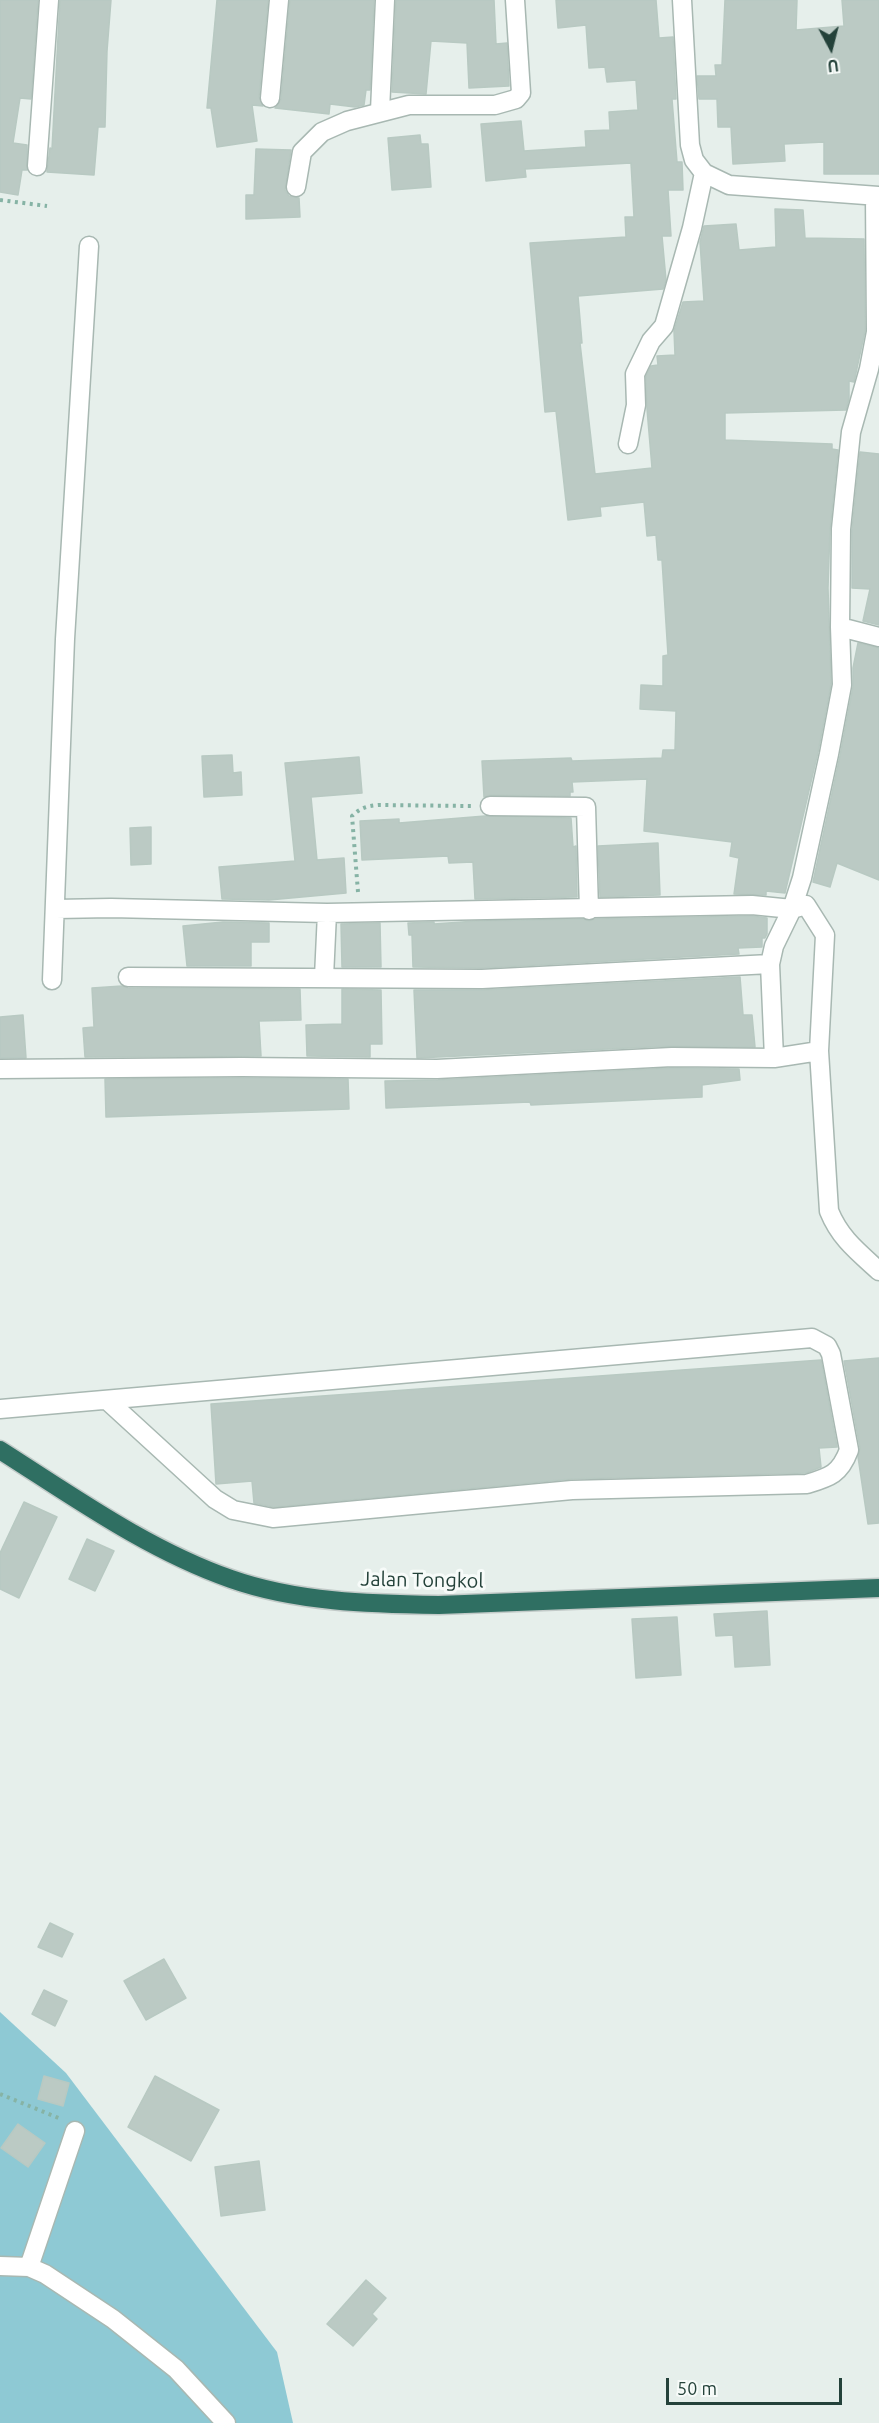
<!DOCTYPE html>
<html>
<head>
<meta charset="utf-8">
<style>
	body { margin:0 }
	#map { position:relative; width:879px; height:2423px; overflow:hidden; background:#e6efeb; font-family:Ubuntu,sans-serif }
	canvas { display:block }
	.north { position:absolute; left:801px; top:18px; width:60px; height:60px; -webkit-text-stroke:4px #f7fbf9; paint-order:stroke; rotate:173deg; font-size:16px; font-weight:700; line-height:24px; text-align:center; color:#24423a }
	.north::after { content:''; display:block; margin:auto; width:21px; height:27px; background:#24423a; clip-path:polygon(50% 0,100% 100%,50% 72%,0 100%) }
	.scale { position:absolute; left:666px; top:2378px; width:176px; height:27px; box-sizing:border-box; border:3px solid #24423a; border-top:0; padding-left:8px; font-size:18px; line-height:21px; white-space:nowrap; color:#24423a; -webkit-text-stroke:4px #f7fbf9; paint-order:stroke }
</style>
</head>
<body>
<div id="map">
<canvas width="879" height="2423"></canvas>
<div class="north">U</div>
<div class="scale">50 m</div>
</div>
<script>
const g = document.querySelector('canvas').getContext('2d');
g.lineJoin = 'round';
function fill(path, color) {
  g.fillStyle = color;
  g.fill(path, 'evenodd');
}
function trace(path, color, width, dash) {
  g.strokeStyle = color;
  g.lineWidth = width;
  g.lineCap = dash ? 'butt' : 'round';
  g.setLineDash(dash || []);
  g.stroke(path);
}
function write(font, color, halo, rows, align = 'center') {
  g.font = font + ' Ubuntu,sans-serif';
  g.lineWidth = 6;
  g.setLineDash([]);
  g.textBaseline = 'middle';
  g.strokeStyle = halo;
  g.fillStyle = color;
  for (const [text, x, y, turn = 0] of rows) {
    g.save();
    g.translate(x, y);
    g.rotate((+turn || 0) * Math.PI / 180);
    g.textAlign = isNaN(turn) ? turn : align;
    if (halo) g.strokeText(text, 0, 0);
    g.fillText(text, 0, 0);
    g.restore();
  }
}
const water = new Path2D(`
	M 0,2012 L 66,2073 L 277,2352 L 293,2423 L 0,2423 Z`);
const building = new Path2D(`
	M 0,0 L 38,0 L 31,99 L 20,98 L 13,143 L 27,145 L 27,170 L 22,170 L 18,195 L 0,192 Z
	M 60,0 L 111,0 L 107,51 L 105,127 L 98,127 L 94,175 L 47,172 L 50,148 L 52,149 Z
	M 217,0 L 268,0 L 259,97 L 263,106 L 252,105 L 257,141 L 217,147 L 211,108 L 207,108 Z
	M 290,0 L 374,0 L 370,90 L 366,90 L 364,105 L 355,107 L 330,104 L 329,114 L 275,108 L 281,99 Z
	M 396,0 L 494,0 L 496,44 L 507,43 L 509,86 L 469,88 L 467,43 L 431,41 L 426,94 L 392,92 Z
	M 556,0 L 656,0 L 659,38 L 673,37 L 676,99 L 672,99 L 677,162 L 682,162 L 683,190 L 668,190 L 671,236 L 662,236 L 666,280 L 663,289 L 578,296 L 582,343 L 580,343 L 595,474 L 652,468 L 647,409 L 646,376 L 651,366 L 658,365 L 657,356 L 675,355 L 674,331 L 683,302 L 704,301 L 700,242 L 704,226 L 736,224 L 739,250 L 776,247 L 775,209 L 803,210 L 805,238 L 864,239 L 865,331 L 854,382 L 849,381 L 849,398 L 846,410 L 725,413 L 725,440 L 832,444 L 832,449 L 838,450 L 830,529 L 828,588 L 831,684 L 818,752 L 785,893 L 766,891 L 766,895 L 734,894 L 739,858 L 730,856 L 732,842 L 644,831 L 647,779 L 572,782 L 573,792 L 570,792 L 570,796 L 490,795 L 484,797 L 482,761 L 571,758 L 572,761 L 662,758 L 663,750 L 675,750 L 676,711 L 640,709 L 641,685 L 663,686 L 663,656 L 668,655 L 662,560 L 658,560 L 656,535 L 647,536 L 644,502 L 600,507 L 601,516 L 568,520 L 556,411 L 545,412 L 530,243 L 626,237 L 625,217 L 634,217 L 631,163 L 525,169 L 526,177 L 486,181 L 481,124 L 521,121 L 524,151 L 586,147 L 585,131 L 610,130 L 609,112 L 638,110 L 636,80 L 607,82 L 605,67 L 589,68 L 586,25 L 558,28 Z
	M 725,0 L 797,0 L 796,30 L 844,26 L 842,0 L 879,0 L 879,174 L 824,174 L 824,142 L 784,144 L 785,161 L 733,164 L 731,127 L 718,127 L 717,99 L 699,99 L 697,76 L 716,76 L 715,65 L 722,65 Z
	M 420,135 L 421,144 L 428,144 L 431,187 L 392,190 L 388,138 Z
	M 256,149 L 291,150 L 285,190 L 289,196 L 299,198 L 300,217 L 246,219 L 246,195 L 254,195 Z
	M 860,452 L 879,454 L 879,625 L 863,621 L 870,589 L 852,588 L 852,530 Z
	M 858,643 L 879,648 L 879,880 L 837,863 L 830,887 L 813,882 L 840,756 L 853,687 L 853,668 Z
	M 232,755 L 233,773 L 241,772 L 242,795 L 204,797 L 202,756 Z
	M 359,757 L 362,793 L 311,797 L 317,860 L 344,858 L 346,893 L 269,900 L 222,899 L 219,867 L 295,861 L 285,763 Z
	M 485,816 L 571,818 L 573,847 L 576,846 L 577,897 L 475,899 L 473,862 L 449,863 L 448,856 L 362,860 L 360,821 L 399,819 L 399,823 Z
	M 151,827 L 151,864 L 131,865 L 130,828 Z
	M 658,843 L 660,895 L 600,897 L 598,846 Z
	M 752,916 L 767,918 L 767,934 L 765,938 L 762,938 L 762,947 L 738,948 L 739,954 L 482,968 L 413,967 L 412,935 L 409,935 L 408,923 L 434,922 L 434,924 L 476,921 L 583,919 L 589,921 L 595,919 Z
	M 223,922 L 269,923 L 269,942 L 251,942 L 251,966 L 187,966 L 183,926 Z
	M 380,923 L 381,967 L 342,967 L 341,924 Z
	M 740,977 L 743,1015 L 752,1015 L 755,1047 L 671,1046 L 417,1058 L 414,990 L 483,990 Z
	M 122,986 L 128,988 L 300,989 L 301,1020 L 259,1021 L 261,1056 L 85,1057 L 83,1028 L 94,1027 L 92,988 Z
	M 342,989 L 381,990 L 382,1044 L 370,1044 L 370,1057 L 307,1056 L 306,1025 L 342,1024 Z
	M 23,1015 L 26,1058 L 0,1058 L 0,1017 Z
	M 672,1068 L 739,1069 L 740,1080 L 702,1085 L 702,1097 L 531,1105 L 530,1102 L 386,1108 L 385,1081 L 438,1080 Z
	M 242,1078 L 348,1079 L 349,1109 L 106,1117 L 105,1079 Z
	M 879,1358 L 879,1523 L 868,1524 L 858,1457 L 860,1448 L 844,1361 Z
	M 821,1360 L 837,1447 L 819,1448 L 821,1467 L 806,1473 L 571,1479 L 274,1507 L 254,1503 L 252,1481 L 216,1484 L 211,1404 Z
	M 24,1502 L 57,1517 L 19,1598 L 0,1589 L 0,1553 Z
	M 87,1539 L 114,1551 L 95,1591 L 69,1579 Z
	M 767,1611 L 770,1665 L 735,1667 L 733,1635 L 716,1636 L 714,1614 Z
	M 677,1617 L 681,1675 L 636,1678 L 632,1619 Z
	M 50,1923 L 73,1934 L 62,1957 L 38,1947 Z
	M 164,1959 L 186,1998 L 146,2020 L 124,1981 Z
	M 44,1990 L 67,2001 L 55,2026 L 32,2014 Z
	M 44,2076 L 69,2083 L 63,2106 L 38,2099 Z
	M 155,2076 L 219,2110 L 191,2161 L 128,2127 Z
	M 18,2124 L 45,2143 L 28,2167 L 1,2148 Z
	M 259,2161 L 265,2210 L 221,2216 L 215,2167 Z
	M 366,2280 L 386,2298 L 372,2314 L 377,2319 L 353,2346 L 327,2324 Z`);
const path = new Path2D(`
	M 0,200 L 47,206
	M 358,892 L 352,816 C 360,808 367,806 378,805 L 472,806
	M 0,2094 L 61,2119`);
const minor = new Path2D(`
	M 682,0 L 690,145 L 694,160 L 704,173 L 729,185 L 879,196
	M 270,98 L 279,0
	M 380,111 L 385,0
	M 37,166 L 49,0
	M 296,187 L 302,152 L 322,132 L 347,121 L 409,105 L 495,105 L 516,99 L 521,93 L 515,0
	M 875,196 L 876,332 L 869,369 L 851,432 L 841,529 L 840,627 L 879,637
	M 628,444 L 636,405 L 635,374 L 651,341 L 664,326 L 692,228 L 704,173
	M 490,806 L 586,807 L 589,910
	M 56,909 L 111,908 L 327,913 L 752,905 L 792,909 L 806,905 L 825,935 L 819,1051 L 829,1211 C 840,1238 857,1251 879,1271
	M 128,977 L 482,979 L 770,964
	M 324,977 L 327,913
	M 52,980 L 65,639 L 89,246
	M 774,1058 L 770,964 L 774,946 L 792,909 L 802,878 L 829,754 L 842,685 L 840,627
	M 0,1069 L 242,1067 L 437,1069 L 672,1057 L 774,1058 L 819,1051
	M 0,1409 L 812,1338 L 827,1346 L 831,1354 L 849,1450 C 840,1474 830,1477 807,1484 L 572,1490 L 273,1518 L 233,1510 L 215,1499 L 108,1401
	M 0,2266 L 29,2267 L 45,2274 L 113,2319 L 176,2369 L 226,2423
	M 29,2267 L 75,2131`);
const highway = new Path2D(`
	M 0,1450 C 74,1497 148,1550 231,1579 C 296,1602 370,1604 439,1605 L 879,1588`);
const streetNames = [
	["Jalan Tongkol",422,1580,1]
];
fill(water, '#8ec9d4');
fill(building, '#bbcac4');
trace(building, '#b8c9c2', 1.5);
trace(minor, '#a8b8b2', 21);
trace(highway, '#c2cac8', 21);
trace(path, '#86b3a5', 4, [3, 4.5]);
trace(minor, '#fff', 18);
trace(highway, '#2f6f62', 18);
write('20px', '#24423a', '#f7fbf9', streetNames);
</script>
</body>
</html>
